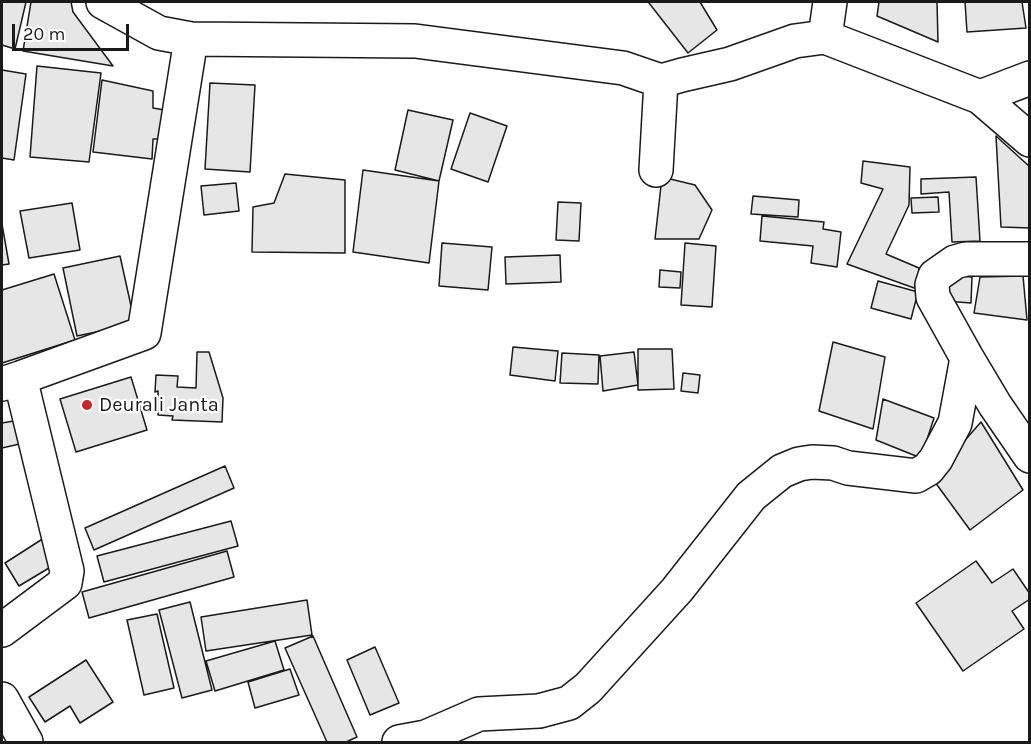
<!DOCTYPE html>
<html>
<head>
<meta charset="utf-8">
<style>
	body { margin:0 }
	#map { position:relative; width:1031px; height:744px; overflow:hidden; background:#fff; font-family:Karla,sans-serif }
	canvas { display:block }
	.frame { position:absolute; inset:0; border:3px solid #1a1a1a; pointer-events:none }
	.scale { position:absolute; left:12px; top:24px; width:117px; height:27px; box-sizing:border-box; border:3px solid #1a1a1a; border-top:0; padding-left:8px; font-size:18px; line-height:21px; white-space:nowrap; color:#1a1a1a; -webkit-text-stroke:4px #fff; paint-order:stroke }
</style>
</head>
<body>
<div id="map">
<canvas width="1031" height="744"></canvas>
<div class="frame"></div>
<div class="scale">20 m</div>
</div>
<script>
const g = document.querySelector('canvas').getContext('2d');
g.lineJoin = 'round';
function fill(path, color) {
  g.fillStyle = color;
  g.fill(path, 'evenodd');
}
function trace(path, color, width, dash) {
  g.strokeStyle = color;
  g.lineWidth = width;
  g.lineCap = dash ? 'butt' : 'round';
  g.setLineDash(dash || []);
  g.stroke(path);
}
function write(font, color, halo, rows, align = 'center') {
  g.font = font + ' Karla,sans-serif';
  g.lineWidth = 4.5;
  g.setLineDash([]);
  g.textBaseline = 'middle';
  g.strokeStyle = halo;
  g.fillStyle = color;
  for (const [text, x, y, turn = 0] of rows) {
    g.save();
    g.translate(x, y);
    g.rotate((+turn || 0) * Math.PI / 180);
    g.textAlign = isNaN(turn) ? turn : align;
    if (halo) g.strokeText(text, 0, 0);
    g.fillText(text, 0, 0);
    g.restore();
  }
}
const building = new Path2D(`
	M 2,2 L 26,2 L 15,49 L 2,45 Z
	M 31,2 L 71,2 L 73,12 L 113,66 L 23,51 Z
	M 651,2 L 700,2 L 717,30 L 688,53 L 649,3 Z
	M 879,2 L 937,2 L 938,42 L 877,16 Z
	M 965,2 L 1022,2 L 1026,28 L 967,32 Z
	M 37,66 L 101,73 L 89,162 L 30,157 Z
	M 2,70 L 26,74 L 14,160 L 2,158 Z
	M 102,80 L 153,91 L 153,108 L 170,111 L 167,139 L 153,139 L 152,159 L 93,152 Z
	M 210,83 L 255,85 L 250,172 L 205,169 Z
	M 408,110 L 453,120 L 439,181 L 395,170 Z
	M 470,113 L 507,126 L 488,182 L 451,169 Z
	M 996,136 L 1030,167 L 1030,228 L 1001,227 Z
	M 863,161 L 910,167 L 909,205 L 886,254 L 919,268 L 917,289 L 847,264 L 883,189 L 861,183 Z
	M 363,170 L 439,181 L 429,263 L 353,252 Z
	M 285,174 L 345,180 L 345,253 L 252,252 L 253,207 L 274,203 Z
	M 662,177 L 695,185 L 712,210 L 699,239 L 655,239 Z
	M 976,177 L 980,241 L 952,242 L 949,192 L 921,194 L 921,179 Z
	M 236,183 L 239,211 L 204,215 L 201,186 Z
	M 753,196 L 799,200 L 798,217 L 751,214 Z
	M 938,197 L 939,212 L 912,213 L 911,198 Z
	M 558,202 L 581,203 L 579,241 L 556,240 Z
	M 72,203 L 80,250 L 29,258 L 20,211 Z
	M 762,216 L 824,222 L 823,229 L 841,232 L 837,267 L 811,263 L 813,246 L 760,241 Z
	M 2,224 L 9,264 L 2,265 Z
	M 442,243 L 492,247 L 488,290 L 439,286 Z
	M 685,243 L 716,246 L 712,307 L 681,305 Z
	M 560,255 L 561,282 L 506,284 L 505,257 Z
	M 120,256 L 135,324 L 77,336 L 63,268 Z
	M 660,270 L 681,272 L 680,288 L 659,287 Z
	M 54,274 L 75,340 L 2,363 L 2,290 Z
	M 947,275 L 972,277 L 971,303 L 945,301 Z
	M 1023,276 L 1027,320 L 974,313 L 980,277 Z
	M 878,281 L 918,292 L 911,319 L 871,308 Z
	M 833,342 L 885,357 L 873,429 L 819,411 Z
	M 513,347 L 558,351 L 555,381 L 510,375 Z
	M 638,349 L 672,349 L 674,389 L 638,390 Z
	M 197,352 L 209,352 L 223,398 L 222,422 L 172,420 L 173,416 L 158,415 L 158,391 L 155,392 L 156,375 L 178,376 L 177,387 L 196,388 Z
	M 634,352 L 638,385 L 603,391 L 600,356 Z
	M 562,353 L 599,355 L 598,384 L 560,383 Z
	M 683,373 L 700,375 L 698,393 L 681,391 Z
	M 131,377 L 147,430 L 76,452 L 60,399 Z
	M 883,399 L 934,418 L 921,458 L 876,440 Z
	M 19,420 L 24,443 L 2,448 L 2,423 Z
	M 981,422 L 1023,490 L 970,530 L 932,478 Z
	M 225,466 L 234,488 L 94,550 L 85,528 Z
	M 231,521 L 238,546 L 104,582 L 97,556 Z
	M 44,538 L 59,562 L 19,586 L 5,563 Z
	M 227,551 L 234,577 L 89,618 L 82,592 Z
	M 976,561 L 992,583 L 1013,569 L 1030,594 L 1030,599 L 1012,611 L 1024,629 L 963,671 L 916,603 Z
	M 307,600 L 312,635 L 206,651 L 201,617 Z
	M 190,602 L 212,690 L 182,698 L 159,610 Z
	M 157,614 L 174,688 L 144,695 L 127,620 Z
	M 313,636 L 357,737 L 346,742 L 327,742 L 285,648 Z
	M 275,641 L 284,670 L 215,691 L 206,661 Z
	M 375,647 L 399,703 L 370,715 L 347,660 Z
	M 86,660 L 113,702 L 80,723 L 70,706 L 45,722 L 29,697 Z
	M 290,669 L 299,695 L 255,708 L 248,682 Z`);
const street = new Path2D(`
	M 103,2 L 159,33 L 191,39 L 415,41 L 623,68 L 661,81 L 682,75 L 730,64 L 795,41 L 825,37
	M 980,97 L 1030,78
	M 656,170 L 661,81
	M 967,358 L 995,405 L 1030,456
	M 2,384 L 20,378 L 144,333 L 191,39
	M 2,630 L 65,583 L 67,571 L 20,378
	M 2,699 L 26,742
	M 399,742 L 426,737 L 479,714 L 539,711 L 569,703 L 588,688 L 677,590 L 751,496 L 782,471 L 799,464 L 812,462 L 833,463 L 848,468 L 916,476 L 928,469 L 936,459 L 955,423 L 967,358 L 933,297 L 932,285 L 935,276 L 955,262 L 966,259 L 1030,259`);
const secondary = new Path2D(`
	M 830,2 L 825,37 L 980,97 L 1030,140`);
const markers = [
	[87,405,6,"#c62828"]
];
const poiNames = [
	["Deurali Janta",99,405]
];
fill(building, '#e6e6e6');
trace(building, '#1a1a1a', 1.5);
trace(street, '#1a1a1a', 36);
trace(secondary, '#1a1a1a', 36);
trace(street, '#fff', 33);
trace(secondary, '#fff', 33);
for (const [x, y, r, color] of markers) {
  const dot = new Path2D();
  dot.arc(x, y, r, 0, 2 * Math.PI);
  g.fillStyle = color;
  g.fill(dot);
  trace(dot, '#fff', 2);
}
write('20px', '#1a1a1a', '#fff', poiNames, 'left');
</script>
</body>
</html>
